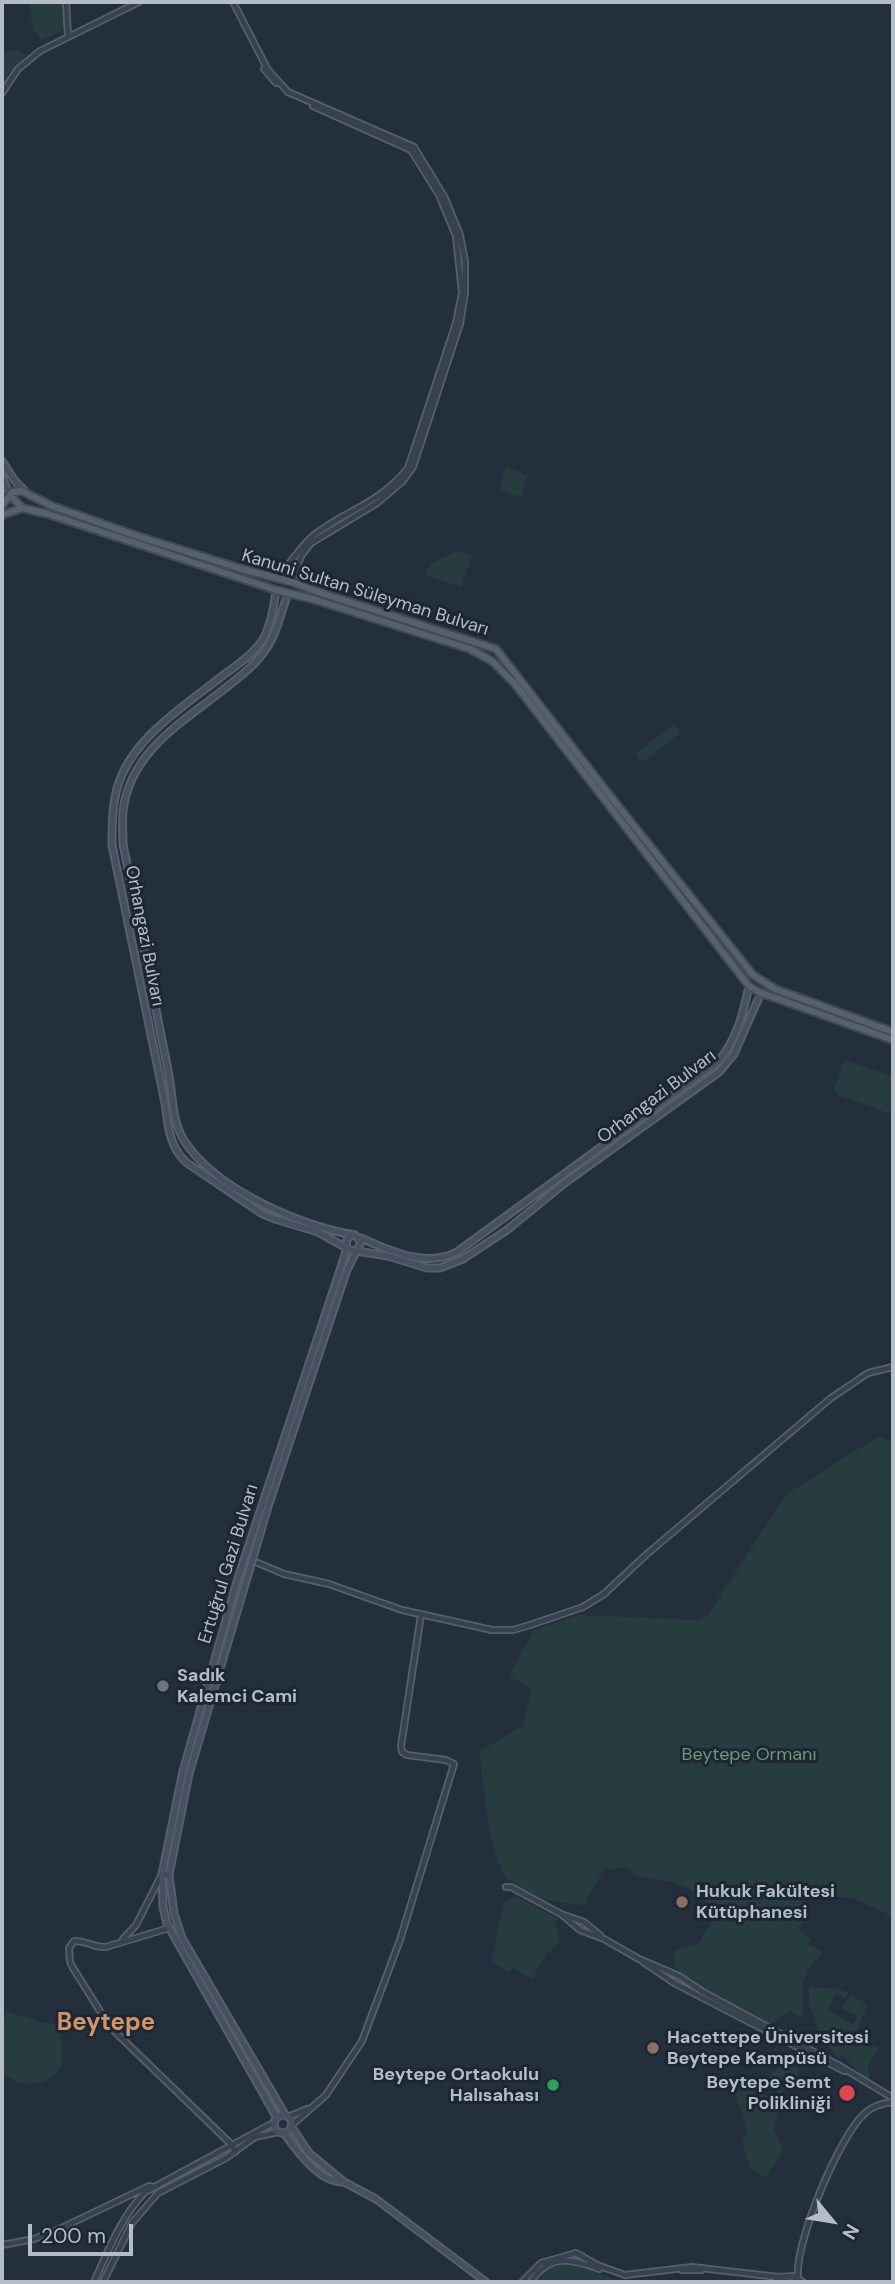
<!DOCTYPE html>
<html>
<head>
<meta charset="utf-8">
<style>
	body { margin:0 }
	#map { position:relative; width:895px; height:2284px; overflow:hidden; background:#242f3e; font-family:"DM Sans",sans-serif }
	canvas { display:block }
	.frame { position:absolute; inset:0; border:4px solid #b4bcc9; pointer-events:none }
	.north { position:absolute; left:797px; top:2186px; width:70px; height:70px; -webkit-text-stroke:5px #1d2633; paint-order:stroke; rotate:120deg; font-size:19px; font-weight:700; line-height:28px; text-align:center; color:#b4bcc9 }
	.north::after { content:''; display:block; margin:auto; width:24px; height:32px; background:#b4bcc9; clip-path:polygon(50% 0,100% 100%,50% 72%,0 100%) }
	.scale { position:absolute; left:28px; top:2224px; width:105px; height:32px; box-sizing:border-box; border:4px solid #b4bcc9; border-top:0; padding-left:9px; font-size:21px; line-height:24px; white-space:nowrap; color:#b4bcc9; -webkit-text-stroke:5px #1d2633; paint-order:stroke }
</style>
</head>
<body>
<div id="map">
<canvas width="895" height="2284"></canvas>
<div class="frame"></div>
<div class="north">N</div>
<div class="scale">200 m</div>
</div>
<script>
const g = document.querySelector('canvas').getContext('2d');
g.lineJoin = 'round';
function fill(path, color) {
  g.fillStyle = color;
  g.fill(path, 'evenodd');
}
function trace(path, color, width, dash) {
  g.strokeStyle = color;
  g.lineWidth = width;
  g.lineCap = dash ? 'butt' : 'round';
  g.setLineDash(dash || []);
  g.stroke(path);
}
function write(font, color, halo, rows, align = 'center') {
  g.font = font + ' "DM Sans",sans-serif';
  g.lineWidth = 6;
  g.setLineDash([]);
  g.textBaseline = 'middle';
  g.strokeStyle = halo;
  g.fillStyle = color;
  for (const [text, x, y, turn = 0] of rows) {
    g.save();
    g.translate(x, y);
    g.rotate((+turn || 0) * Math.PI / 180);
    g.textAlign = isNaN(turn) ? turn : align;
    if (halo) g.strokeText(text, 0, 0);
    g.fillText(text, 0, 0);
    g.restore();
  }
}
const green = new Path2D(`
	M 29,2 L 62,2 L 64,30 L 41,40 C 31,29 31,17 29,2 Z
	M 19,49 L 29,60 L 24,63 L 2,93 L 2,53 Z
	M 506,467 L 527,475 L 521,497 L 499,490 Z
	M 457,551 L 472,555 L 461,587 L 425,575 L 431,564 Z
	M 674,724 L 679,730 L 679,734 L 644,761 L 640,760 L 635,754 Z
	M 845,1060 L 893,1077 L 893,1115 L 836,1094 L 834,1088 Z
	M 879,1436 L 893,1443 L 893,1917 L 853,1898 L 826,1896 L 806,1886 L 798,1898 L 809,1911 L 799,1930 L 811,1939 L 808,1944 L 823,1952 L 807,1971 L 802,1987 L 802,2016 L 798,2016 L 790,2011 L 770,2025 C 745,2011 697,1991 679,1971 C 673,1966 674,1957 674,1950 L 699,1943 L 715,1917 C 702,1885 667,1880 636,1876 C 629,1868 624,1865 613,1870 L 606,1866 L 586,1900 L 588,1903 L 585,1905 C 560,1904 530,1898 510,1881 C 490,1865 483,1779 479,1752 L 523,1726 L 532,1689 L 509,1676 L 534,1630 L 579,1615 L 699,1620 L 707,1616 L 787,1494 Z
	M 517,1897 L 559,1919 L 555,1921 L 560,1940 L 550,1953 L 547,1952 L 532,1979 L 512,1968 L 510,1972 L 491,1962 L 503,1907 L 508,1899 Z
	M 809,1987 L 839,1989 L 848,1993 L 845,1998 L 836,1994 L 827,2010 L 853,2024 L 857,2016 L 842,2008 L 850,1994 L 868,2005 L 856,2032 L 857,2040 L 871,2048 L 873,2044 L 880,2048 L 868,2065 L 870,2081 C 858,2074 851,2063 842,2054 L 838,2058 C 823,2040 806,2011 809,1987 Z
	M 6,2011 L 45,2023 L 59,2024 C 60,2036 64,2051 62,2063 C 58,2082 32,2087 16,2081 C 11,2079 6,2075 2,2072 L 2,2022 L 4,2022 Z
	M 799,2062 L 797,2078 L 791,2087 L 786,2085 L 779,2097 L 777,2091 L 780,2087 L 769,2078 C 775,2067 787,2063 799,2062 Z
	M 729,2075 L 783,2105 L 773,2128 L 783,2149 L 766,2177 L 750,2169 L 741,2139 L 748,2132 Z
	M 573,2264 L 621,2282 L 539,2282 C 545,2266 557,2265 573,2264 Z`);
const tertiary = new Path2D(`
	M 66,2 L 68,36
	M 233,2 L 268,70 L 288,92 L 414,147 L 445,198 L 460,235 L 465,262 L 465,293 L 460,324 L 413,467 L 403,481 L 377,503 L 311,543 L 301,556 L 292,582
	M 264,69 L 276,83
	M 2,93 L 18,69 L 40,51 L 139,2
	M 298,567 L 309,587
	M 279,578 C 285,568 305,542 314,535 C 348,509 379,504 408,468 L 456,323 L 462,293 L 456,236 L 439,195 L 411,150 L 313,106
	M 258,1563 L 284,1574 L 329,1584 L 402,1610 L 492,1630 L 513,1630 L 530,1625 L 583,1607 L 604,1594 L 647,1554 L 831,1398 L 868,1373 L 893,1367
	M 506,1887 L 511,1887 L 561,1914 L 580,1930 L 604,1939 L 639,1959 L 679,1976 L 703,1992 L 838,2065 L 893,2098
	M 564,1915 L 584,1922 L 601,1936
	M 169,1928 L 106,1947 C 94,1948 85,1940 74,1941 L 69,1948 L 70,1962 L 73,1968 L 110,2027 L 232,2145 L 235,2152
	M 123,1939 L 136,1925 L 162,1874 L 169,1875
	M 643,1962 L 674,1983 L 844,2071
	M 288,2117 L 307,2109
	M 292,2125 L 326,2095 L 362,2041 L 400,1940 L 454,1764 L 446,1760 L 407,1755 L 402,1752 L 401,1746 L 421,1615
	M 2,2245 L 34,2239 L 57,2230 L 149,2186 L 153,2187
	M 682,2270 L 701,2270
	M 798,2278 C 794,2244 839,2137 864,2114 C 872,2106 883,2103 893,2102
	M 776,2280 L 793,2282 L 798,2278
	M 94,2282 C 108,2251 121,2217 145,2192 L 275,2122
	M 103,2282 L 132,2223 L 158,2193 L 226,2158 L 255,2137 L 278,2132
	M 522,2282 L 541,2263 L 576,2253 L 597,2265 L 625,2275 L 692,2267 L 778,2277 L 794,2276 L 803,2282
	M 531,2282 C 549,2254 571,2258 599,2269`);
const secondary = new Path2D(`
	M 2,461 L 15,481 L 26,492
	M 2,477 L 10,495
	M 276,590 C 274,607 271,626 262,641 C 253,654 239,664 226,673 C 190,702 139,733 121,777 C 112,798 112,822 112,845 L 165,1103 C 168,1126 169,1147 187,1163 L 261,1213 L 275,1219 L 318,1232 L 350,1250 L 388,1256 L 427,1268 L 440,1268 L 463,1259 L 507,1230 L 566,1182 L 719,1072 L 734,1054 L 761,993
	M 361,1238 C 390,1251 427,1268 457,1252 L 718,1062 C 737,1039 743,1014 749,986
	M274 2124a9 9 0 1 1 18 0a9 9 0 1 1-18 0Z
	M 286,2116 L 182,1938 L 174,1913 L 169,1875 L 189,1774 L 268,1507 L 347,1270 L 361,1242 L 355,1235 C 300,1226 217,1190 185,1142 C 171,1121 173,1093 168,1070 C 153,994 138,919 123,844 C 123,833 122,822 123,811 C 130,752 181,723 223,690 C 239,677 255,666 266,649 C 277,634 281,611 288,594
	M 277,2118 L 167,1924 L 163,1907 L 162,1874 L 183,1771 L 238,1578 L 345,1255 L 347,1239 L 352,1235
	M 291,2126 L 309,2153 L 344,2182 L 376,2199 L 486,2282
	M 284,2133 C 297,2151 319,2183 344,2182`);
const primary = new Path2D(`
	M 10,495 L 22,508 L 48,514 L 276,590 L 316,600 L 470,649 L 492,661 L 515,684 L 749,986 L 759,992 L 893,1040
	M 2,505 L 13,492 L 22,491 L 52,506 L 137,536 L 242,569 L 292,582 L 324,594 L 496,649 L 607,792 L 753,975 L 775,989 L 893,1032
	M 2,515 L 22,508`);
const markers = [
	[163,1686,7,"#6b7280"],
	[682,1902,7,"#8d6e63"],
	[653,2048,7,"#8d6e63"],
	[553,2085,7,"#2e9e5b"],
	[847,2093,9,"#e0444e"]
];
const streetNames = [
	["Kanuni Sultan Süleyman Bulvarı",365,593,17],
	["Orhangazi Bulvarı",144,936,79],
	["Orhangazi Bulvarı",657,1097,-37],
	["Ertuğrul Gazi Bulvarı",229,1564,-73]
];
const poiNames = [
	["Sadık",177,1676],
	["Kalemci Cami",177,1697],
	["Hukuk Fakültesi",696,1892],
	["Kütüphanesi",696,1913],
	["Hacettepe Üniversitesi",667,2038],
	["Beytepe Kampüsü",667,2059],
	["Beytepe Ortaokulu",539,2075,"right"],
	["Halısahası",539,2096,"right"],
	["Beytepe Semt",831,2083,"right"],
	["Polikliniği",831,2104,"right"]
];
const parkNames = [
	["Beytepe Ormanı",749,1755]
];
const districtNames = [
	["Beytepe",106,2024]
];
fill(green, '#263c3f');
trace(tertiary, '#565f6c', 8);
trace(secondary, '#565f6c', 9);
trace(primary, '#414a57', 10);
trace(tertiary, '#38414e', 4.5);
trace(secondary, '#465061', 5);
trace(primary, '#56606e', 6);
for (const [x, y, r, color] of markers) {
  const dot = new Path2D();
  dot.arc(x, y, r, 0, 2 * Math.PI);
  g.fillStyle = color;
  g.fill(dot);
  trace(dot, '#1d2633', 2.5);
}
write('18px', '#b4bcc9', '#1d2633', streetNames);
write('bold 18px', '#b4bcc9', '#1d2633', poiNames, 'left');
write('18px', '#6b9a76', '#1d2633', parkNames);
write('bold 24px', '#d59563', '#1d2633', districtNames);
</script>
</body>
</html>
